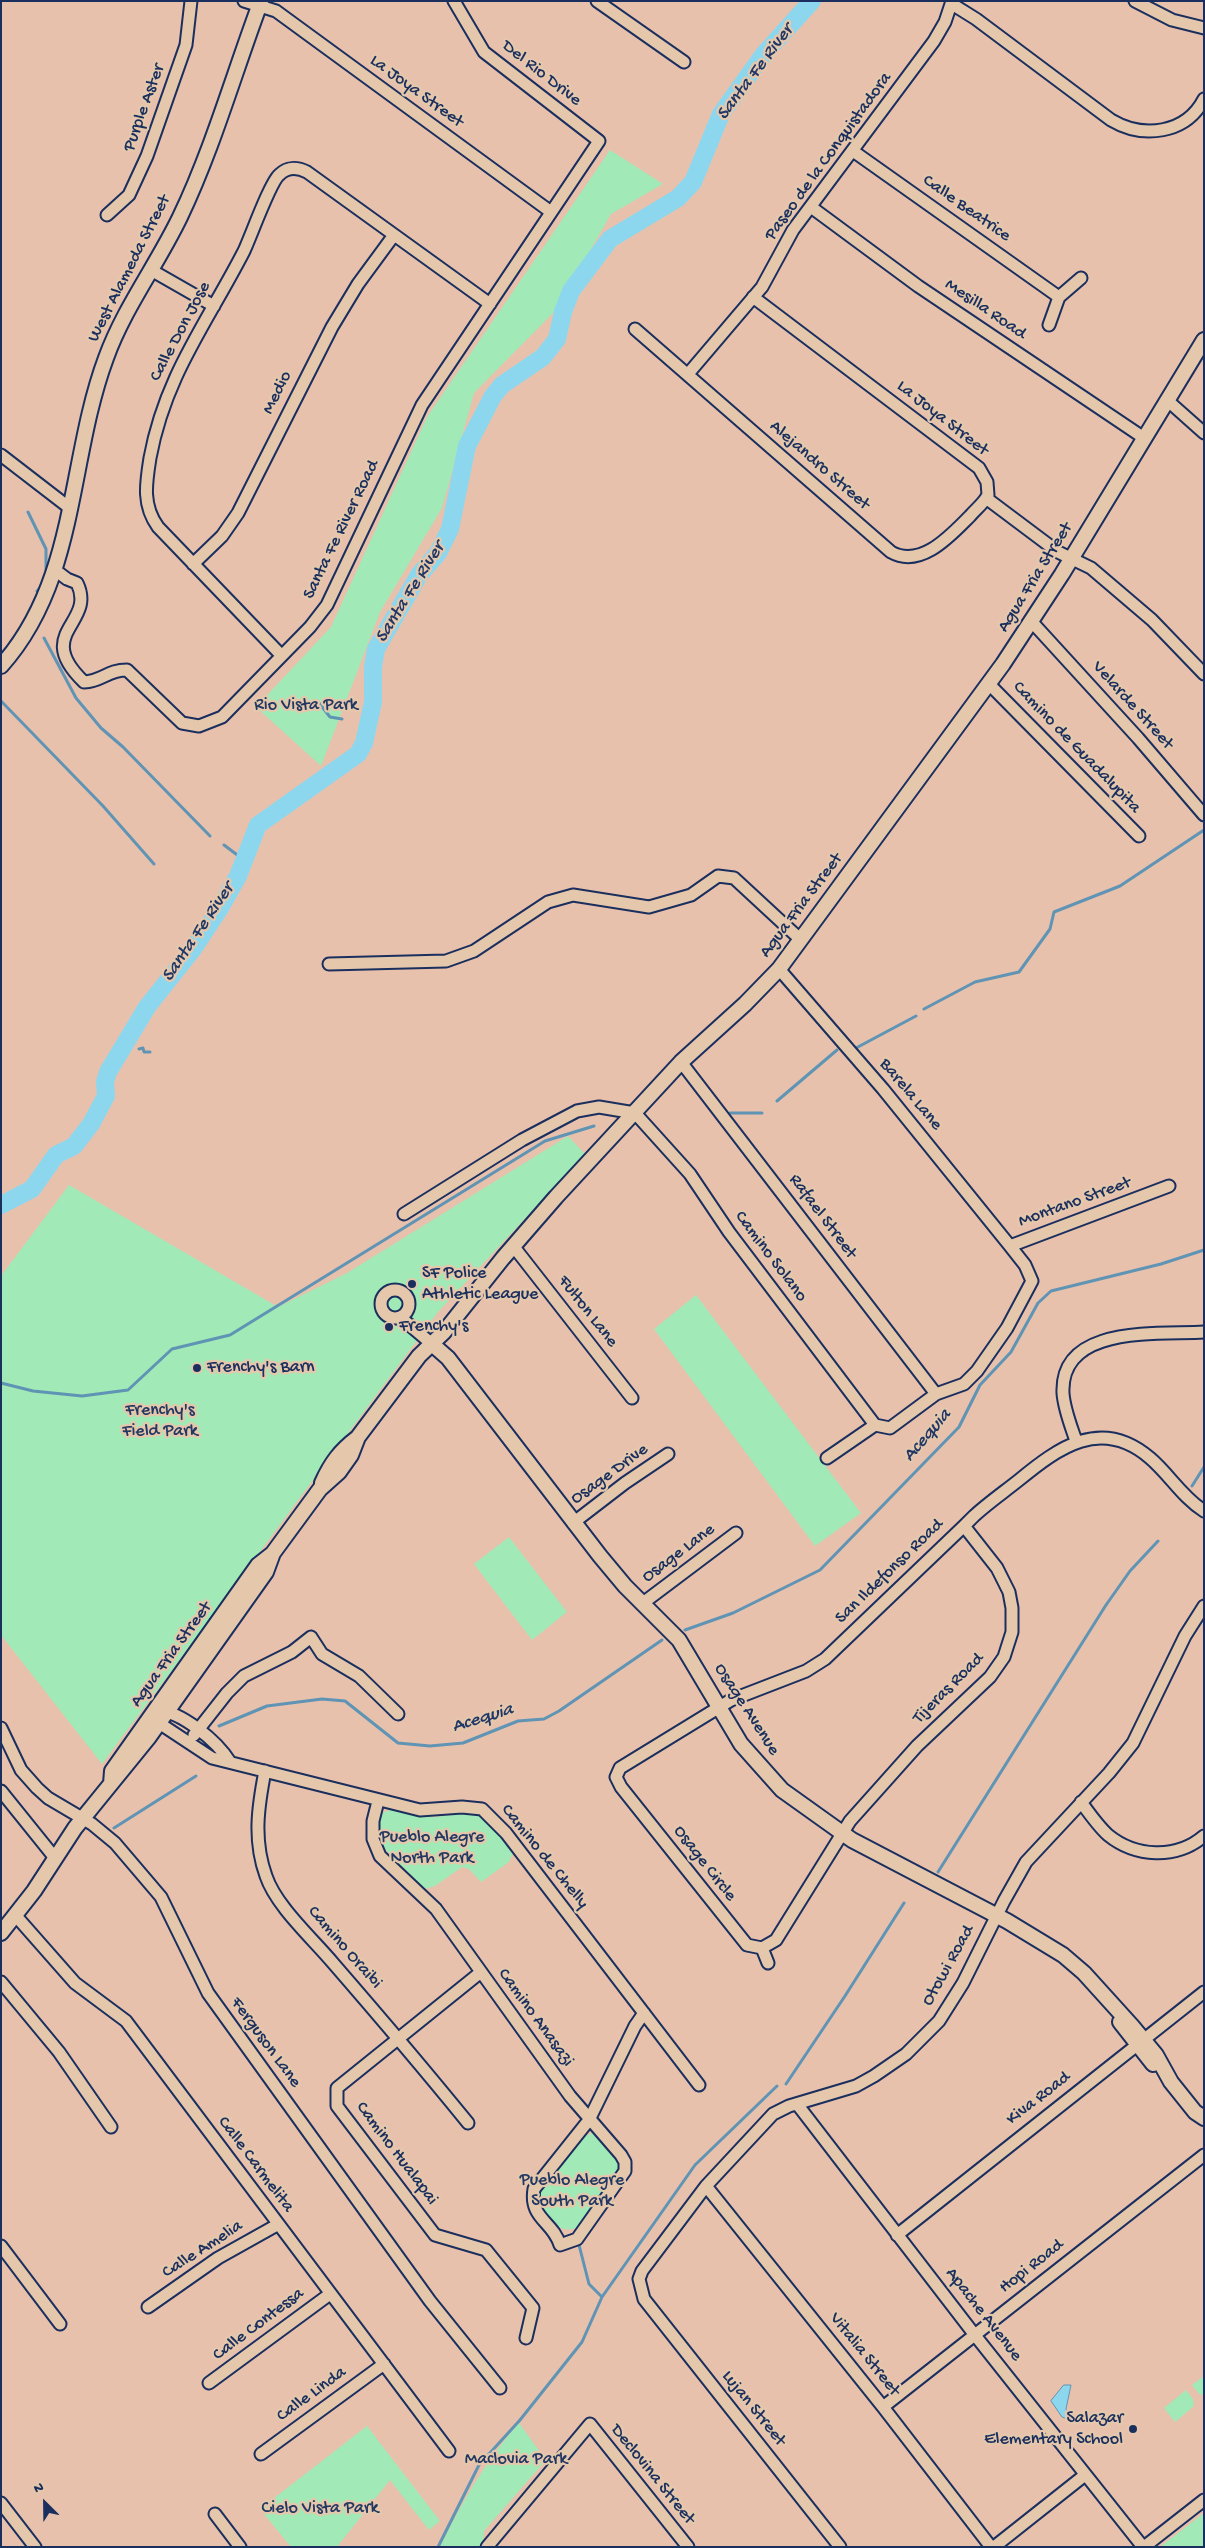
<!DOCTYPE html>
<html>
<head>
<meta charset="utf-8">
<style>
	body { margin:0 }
	#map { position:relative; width:1205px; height:2548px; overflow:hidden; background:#e8c1ad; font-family:"Gochi Hand",sans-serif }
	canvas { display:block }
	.frame { position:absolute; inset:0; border:2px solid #1b2f5e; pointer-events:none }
	.north { position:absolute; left:20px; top:2478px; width:50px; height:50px; -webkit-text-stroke:4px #e5c8ac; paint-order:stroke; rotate:337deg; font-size:14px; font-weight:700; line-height:20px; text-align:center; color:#1b2f5e }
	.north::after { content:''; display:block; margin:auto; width:18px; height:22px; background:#1b2f5e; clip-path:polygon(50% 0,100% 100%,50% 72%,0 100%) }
</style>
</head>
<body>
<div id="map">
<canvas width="1205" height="2548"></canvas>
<div class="frame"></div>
<div class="north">N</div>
</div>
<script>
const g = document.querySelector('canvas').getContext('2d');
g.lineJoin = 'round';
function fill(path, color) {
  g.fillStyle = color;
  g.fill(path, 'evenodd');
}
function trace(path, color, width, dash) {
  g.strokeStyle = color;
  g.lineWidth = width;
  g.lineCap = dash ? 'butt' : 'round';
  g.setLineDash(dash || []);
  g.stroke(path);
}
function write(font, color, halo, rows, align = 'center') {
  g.font = font + ' "Gochi Hand",sans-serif';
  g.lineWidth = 4.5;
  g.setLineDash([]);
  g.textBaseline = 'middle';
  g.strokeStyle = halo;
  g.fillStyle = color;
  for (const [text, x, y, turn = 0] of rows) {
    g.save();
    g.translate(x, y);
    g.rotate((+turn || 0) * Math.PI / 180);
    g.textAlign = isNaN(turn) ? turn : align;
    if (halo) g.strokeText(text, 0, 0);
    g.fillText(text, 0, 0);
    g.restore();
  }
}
const green = new Path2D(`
	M 610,150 L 663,184 L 611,214 L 556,310 L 474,393 L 442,508 L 380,612 L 321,766 L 256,707 L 331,627 L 427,417 Z
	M 568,1136 L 585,1154 L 438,1312 L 102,1764 L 1,1635 L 1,1276 L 69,1185 L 278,1307 L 347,1273 Z
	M 696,1295 L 861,1513 L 815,1546 L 654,1329 Z
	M 509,1537 L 567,1612 L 532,1640 L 474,1564 Z
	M 390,1810 L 435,1817 L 465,1813 L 478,1815 L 488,1822 L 514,1850 L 509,1862 L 481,1882 L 469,1869 L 462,1867 L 435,1886 L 425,1889 L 384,1848 L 378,1831 L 382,1813 Z
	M 592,2133 C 603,2137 618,2155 619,2167 L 580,2226 C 559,2239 541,2213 538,2194 L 581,2138 Z
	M 1204,2376 L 1204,2395 L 1199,2394 L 1192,2385 Z
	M 1186,2390 L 1193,2399 L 1194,2406 L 1175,2422 L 1164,2408 Z
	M 519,2423 L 546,2460 L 484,2531 L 483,2544 L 477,2547 L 440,2547 C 462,2502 486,2460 519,2423 Z
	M 367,2426 L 440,2521 L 429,2530 L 390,2480 L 337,2547 L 291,2547 L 260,2509 Z
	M 1204,2513 L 1204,2547 L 1160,2547 Z`);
const water = new Path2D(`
	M 1064,2385 L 1071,2385 L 1066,2409 L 1070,2417 L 1067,2419 L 1062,2417 L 1051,2401 Z`);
const stream = new Path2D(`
	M 28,512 L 46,549 L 46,575
	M 37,591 L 43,585
	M 44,638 L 76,698 L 101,728 L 123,747 L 210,836
	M 1,701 L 103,806 L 154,864
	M 319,703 L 330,717 L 342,719
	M 224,845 L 244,860
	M 924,1009 L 975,982 L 1019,972 L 1050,929 L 1054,912 L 1120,886 L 1204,830
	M 856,1048 L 916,1016
	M 139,1049 L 143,1048 L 144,1052 L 150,1052
	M 777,1101 L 837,1050
	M 730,1113 L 762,1113
	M 1,1383 L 33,1391 L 82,1396 L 128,1390 L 172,1349 L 230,1335 L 545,1141 L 594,1126
	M 1192,1486 L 1204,1467
	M 685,1630 L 733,1613 L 820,1570 L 959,1427 L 980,1385 L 1011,1352 L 1038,1303 L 1051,1291 L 1161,1264 L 1204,1250
	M 219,1726 L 267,1706 L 322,1699 L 345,1701 L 398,1743 L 430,1746 L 463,1743 L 518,1721 L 544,1719 L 559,1711 L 662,1640
	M 114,1828 L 196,1776
	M 938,1872 L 1106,1605 L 1130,1571 L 1158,1541
	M 786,2084 L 845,1996 L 904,1903
	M 578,2241 L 589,2284 L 602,2297
	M 438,2547 L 479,2465 L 520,2420 L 582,2342 L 602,2297 L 695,2165 L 777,2086`);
const river = new Path2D(`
	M 1,1205 L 32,1189 L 56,1155 L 74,1146 L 91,1124 L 106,1096 L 105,1082 L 108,1072 L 147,1007 L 193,949 L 220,908 L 238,876 L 258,825 L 358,754 L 364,743 L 373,702 L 373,667 L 376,649 L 419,575 L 438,553 L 450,529 L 467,446 L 493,396 L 502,385 L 543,357 L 557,339 L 563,312 L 571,291 L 610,239 L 678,198 L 693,182 L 721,114 L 764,54 L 812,1`);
const minor = new Path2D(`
	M 244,1 L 276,11 L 551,212
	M 597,1 L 684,62
	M 1135,1 L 1172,20 L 1204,28
	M 952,4 L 976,19 L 1111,120 C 1143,139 1186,134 1204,99
	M 853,151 L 1059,297
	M 811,207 L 918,286 L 1144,438
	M 107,215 L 129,195 L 147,156 L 186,45 L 191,1
	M 151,270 L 214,306
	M 1049,325 L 1059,297 L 1081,278
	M 635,329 L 891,552 C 921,569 951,535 970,516 C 976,509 984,503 988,495 L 987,482 L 979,468 L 753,297
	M 688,374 L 762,287 L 793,230 L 934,41 L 945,22 L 952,1
	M 1167,400 L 1204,433
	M 1,455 L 71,509
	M 986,498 L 1058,552 L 1091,568 L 1152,620 L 1204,674
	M 193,564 L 222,536 L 238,513 L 332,327 L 358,284 L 394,235
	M 55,570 L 67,579 L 77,583 C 97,624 32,632 84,682 C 103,681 107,670 127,670 L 182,723 L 199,726 L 222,717 L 310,627 L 327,605 L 422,405 L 599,141 L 484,52 L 454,1
	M 1032,622 L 1138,738 L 1204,815
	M 281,655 L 158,527 C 142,505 146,483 150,458 C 165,376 207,323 244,251 C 251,236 270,183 279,175 C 287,167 297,167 307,172 L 490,304
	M 989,684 L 1139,836
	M 329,964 L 446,961 L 474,951 L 548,902 L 573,895 L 649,907 L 691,895 L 718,876 L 734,878 L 801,940
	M 779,969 L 883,1089 L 1010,1246
	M 681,1062 L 936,1394
	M 404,1214 L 522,1140 L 577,1111 L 599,1107 L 635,1113 L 690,1174 L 729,1232 L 875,1425
	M 514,1247 L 632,1398
	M381 1304a14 14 0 1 1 28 0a14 14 0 1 1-28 0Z
	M 400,1317 L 432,1344
	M 1076,1441 C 1071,1426 1064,1409 1063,1393 C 1060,1324 1159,1335 1204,1332
	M 827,1458 L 875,1425 L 890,1428 L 936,1394 L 964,1384 L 977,1371 L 1007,1328 L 1032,1281 L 1025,1265 L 1010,1246 L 1169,1186
	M 573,1523 L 625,1483 L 668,1454
	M 964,1526 L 997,1568 L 1009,1592 L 1012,1608 L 1012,1632 L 1004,1657 L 990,1677 L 917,1746 L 850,1821 L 776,1940 L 762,1948 L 747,1945 L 621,1787 L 616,1777 L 620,1768 L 731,1700 L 806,1671 L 825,1659 L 964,1526 L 974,1516 C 988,1503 1004,1492 1019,1480 C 1058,1448 1101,1416 1150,1458 C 1169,1474 1182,1497 1204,1511
	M 643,1603 L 736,1533
	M 1,1728 L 21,1770 L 37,1788 L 48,1798 L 92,1824 L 115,1843 L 161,1897 L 208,1993 L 430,2301 L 500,2388
	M 194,1735 L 227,1693 L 244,1676 L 292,1652 L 311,1637 L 322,1654 L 359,1676 L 398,1714
	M 230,1762 C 217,1741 181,1711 156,1710 L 159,1723 L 212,1758 L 420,1810 L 462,1807 L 482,1809 L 506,1833 L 699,2085
	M 265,1771 C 258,1807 253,1840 266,1876 C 276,1906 312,1938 333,1963 C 379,2016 424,2069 468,2123
	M 1,1791 L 55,1858
	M 378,1801 L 373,1821 L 373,1839 L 380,1856 L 436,1909 L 570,2096 L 621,2155 L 625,2162 L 625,2171 L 577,2239 L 560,2245 C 553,2221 529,2219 534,2189 L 589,2120 L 635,2026 L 644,2013
	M 1081,1802 C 1089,1813 1098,1826 1108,1835 C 1135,1857 1176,1860 1204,1836
	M 16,1916 L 75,1983 L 126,2021 L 449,2451
	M 762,1948 L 768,1963
	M 481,1972 L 337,2088 L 337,2106 L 435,2235 L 486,2250 L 533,2308 L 526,2338
	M 1,1982 L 59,2052 L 111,2127
	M 797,2104 L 974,2334 L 1143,2547
	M 706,2186 L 883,2407 L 991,2547
	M 897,2235 L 1204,1992
	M 1,2246 L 60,2324
	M 148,2307 L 218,2258 L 277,2225
	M 209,2383 L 330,2294
	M 883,2407 L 1204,2155
	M 261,2454 L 384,2364
	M 1,2503 L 35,2547
	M 215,2514 L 240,2547
	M 487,2547 L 590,2424 L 688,2547
	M 840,2547 L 644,2299 L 639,2279 L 642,2271 L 706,2186 L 773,2114 L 789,2106 L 856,2086 L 874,2076 L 906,2054 L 939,2021 L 963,1983 L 1004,1901 L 1026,1862 L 1109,1773 L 1133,1743 L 1185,1636 L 1204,1606
	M 994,2547 L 1085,2475
	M 1144,2547 L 1204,2500`);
const tertiary = new Path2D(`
	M 1,666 C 78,580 68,460 106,358 C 124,308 157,265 180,217 C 213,148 234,73 261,1
	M 432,1344 L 448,1358 L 600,1556 L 625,1586 L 679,1640 L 741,1744 L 782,1790 L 852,1840 L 1007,1921 L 1063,1955 L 1084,1973 L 1132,2026 L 1156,2055 L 1171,2082 L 1195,2112 L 1204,2118
	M 322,1483 C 331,1463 340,1451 357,1438
	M 111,1784 L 112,1771 L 258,1565 L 272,1554
	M 1,1933 L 34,1891 L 75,1828 L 149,1737 L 266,1572 L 273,1553 L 320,1489 L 339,1472 L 351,1455 L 358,1437 L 419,1356 L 444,1332 L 503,1258 L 556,1197 L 681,1062 L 745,1004 L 779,969 L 1003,664 L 1062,574 L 1204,340
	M 1120,2022 L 1153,2064`);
const markers = [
	[412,1284,5,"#1b2f5e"],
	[389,1327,5,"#1b2f5e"],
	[197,1368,5,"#1b2f5e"],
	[1133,2429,5,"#1b2f5e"]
];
const streetNames = [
	["Del Rio Drive",541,74,38],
	["La Joya Street",416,92,36],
	["Purple Aster",145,108,-70],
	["Paseo de la Conquistadora",829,157,-54],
	["Calle Beatrice",966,209,35],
	["West Alameda Street",130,269,-63],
	["Mesilla Road",985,310,34],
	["Calle Don Jose",181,332,-62],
	["Medio",278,393,-64],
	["La Joya Street",942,419,38],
	["Alejandro Street",819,466,41],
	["Santa Fe River Road",342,530,-64],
	["Agua Fria Street",1036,578,-58],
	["Velarde Street",1132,706,48],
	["Camino de Guadalupita",1076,748,46],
	["Agua Fria Street",802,906,-53],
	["Barela Lane",910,1095,50],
	["Montano Street",1075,1203,-20],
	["Rafael Street",822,1217,53],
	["Camino Solano",770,1257,53],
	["Fulton Lane",587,1312,52],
	["Osage Drive",610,1475,-36],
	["Osage Lane",679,1554,-37],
	["San Ildefonso Road",890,1572,-44],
	["Agua Fria Street",172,1655,-54],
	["Tijeras Road",949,1689,-45],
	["Osage Avenue",746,1710,57],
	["Camino de Chelly",544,1857,51],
	["Osage Circle",704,1864,52],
	["Camino Oraibi",344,1948,49],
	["Otowi Road",949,1966,-61],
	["Camino Anasazi",535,2018,54],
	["Ferguson Lane",265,2043,54],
	["Kiva Road",1039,2099,-38],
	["Camino Hualapai",396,2154,53],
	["Calle Carmelita",255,2165,53],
	["Calle Amelia",203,2250,-33],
	["Hopi Road",1032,2267,-38],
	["Apache Avenue",983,2315,52],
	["Calle Contessa",259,2325,-37],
	["Vitalia Street",864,2355,51],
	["Calle Linda",312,2395,-36],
	["Lujan Street",753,2409,51],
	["Declovina Street",652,2475,51]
];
const parkNames = [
	["Rio Vista Park",306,706],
	["Frenchy's",160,1411],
	["Field Park",160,1432],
	["Pueblo Alegre",432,1838],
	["North Park",432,1859],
	["Pueblo Alegre",572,2181],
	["South Park",572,2202],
	["Maclovia Park",516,2460],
	["Cielo Vista Park",320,2509]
];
const poiNames = [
	["SF Police",422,1274],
	["Athletic League",422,1295],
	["Frenchy's",399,1327],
	["Frenchy's Barn",207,1368],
	["Salazar",1123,2419,"right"],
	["Elementary School",1123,2440,"right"]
];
const waterNames = [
	["Santa Fe River",756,73,-53],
	["Santa Fe River",411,593,-58],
	["Santa Fe River",199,933,-56],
	["Acequia",928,1436,-49],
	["Acequia",483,1719,-17]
];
fill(green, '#a1e9b7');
fill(water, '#8dd7ee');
trace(water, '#5f94b4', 1);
trace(stream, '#5f94b4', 3);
trace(river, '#8dd7ee', 18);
trace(minor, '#1b2f5e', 15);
trace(tertiary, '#1b2f5e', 18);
trace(minor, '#e5c8ac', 11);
trace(tertiary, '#e5c8ac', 14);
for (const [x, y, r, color] of markers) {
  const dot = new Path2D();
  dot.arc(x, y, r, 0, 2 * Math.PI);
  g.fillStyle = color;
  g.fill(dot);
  trace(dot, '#e5c8ac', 2);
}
write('18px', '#1b2f5e', '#e5c8ac', streetNames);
write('18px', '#223862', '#e5c8ac', parkNames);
write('18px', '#1b2f5e', '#e5c8ac', poiNames, 'left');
write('italic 19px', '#213765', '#e5c8ac', waterNames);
</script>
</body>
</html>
